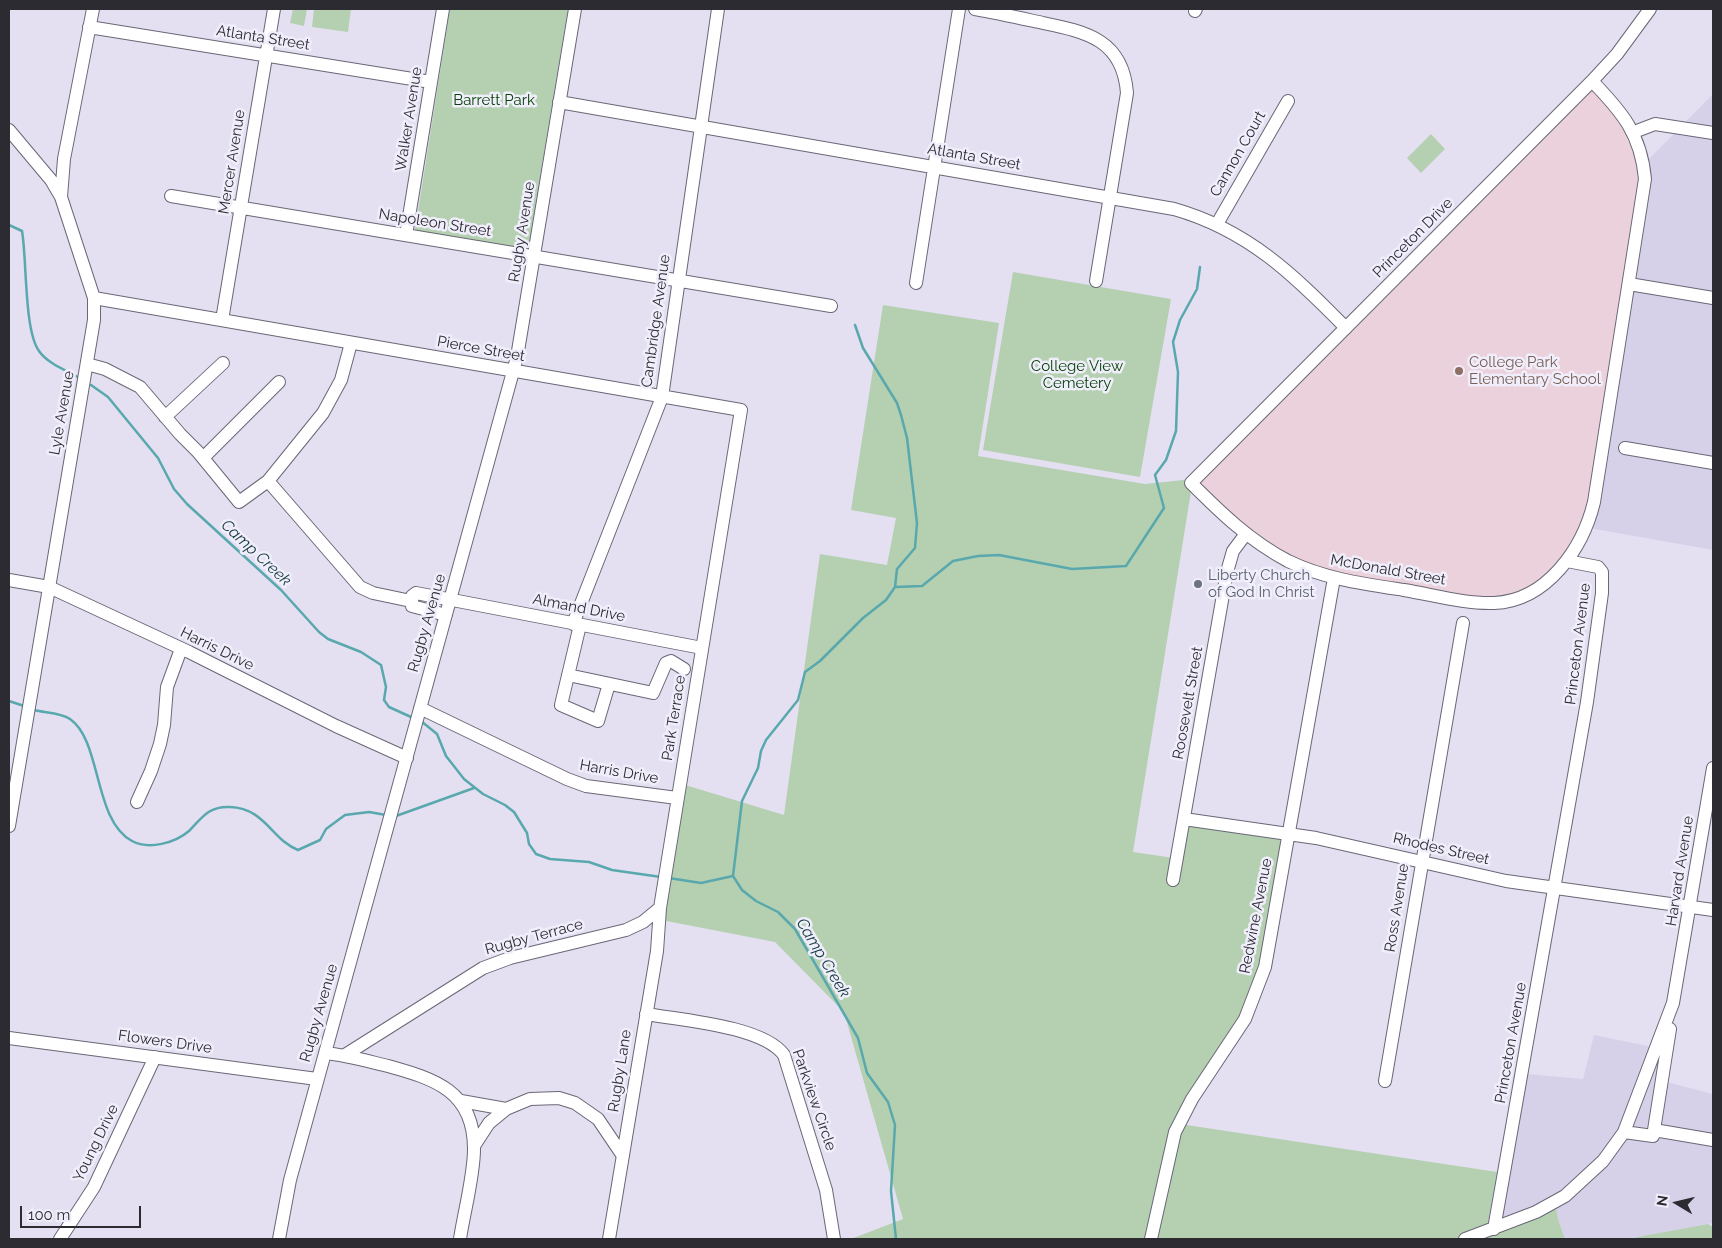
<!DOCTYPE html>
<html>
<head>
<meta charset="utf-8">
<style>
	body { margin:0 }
	#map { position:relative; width:1722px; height:1248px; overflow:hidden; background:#e4e0f2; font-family:Raleway,sans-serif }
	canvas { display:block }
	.frame { position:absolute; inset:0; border:10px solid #2c2b31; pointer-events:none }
	.north { position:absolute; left:1652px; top:1178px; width:50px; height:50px; -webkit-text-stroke:4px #f1eefc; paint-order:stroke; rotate:279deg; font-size:14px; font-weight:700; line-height:20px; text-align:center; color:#2c2b31 }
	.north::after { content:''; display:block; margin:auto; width:18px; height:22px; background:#2c2b31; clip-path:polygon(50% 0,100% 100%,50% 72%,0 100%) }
	.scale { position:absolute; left:20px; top:1206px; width:121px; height:22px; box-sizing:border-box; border:2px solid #2c2b31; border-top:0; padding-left:6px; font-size:15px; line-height:18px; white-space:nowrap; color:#2c2b31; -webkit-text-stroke:4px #f1eefc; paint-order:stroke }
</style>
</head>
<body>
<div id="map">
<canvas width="1722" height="1248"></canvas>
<div class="frame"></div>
<div class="north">N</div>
<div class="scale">100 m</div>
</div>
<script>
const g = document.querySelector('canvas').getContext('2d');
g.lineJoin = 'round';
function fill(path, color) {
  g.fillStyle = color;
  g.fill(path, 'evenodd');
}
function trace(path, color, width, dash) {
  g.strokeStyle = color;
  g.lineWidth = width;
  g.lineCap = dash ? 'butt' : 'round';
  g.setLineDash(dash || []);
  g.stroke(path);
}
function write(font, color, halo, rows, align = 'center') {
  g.font = font + ' Raleway,sans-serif';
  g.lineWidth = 5;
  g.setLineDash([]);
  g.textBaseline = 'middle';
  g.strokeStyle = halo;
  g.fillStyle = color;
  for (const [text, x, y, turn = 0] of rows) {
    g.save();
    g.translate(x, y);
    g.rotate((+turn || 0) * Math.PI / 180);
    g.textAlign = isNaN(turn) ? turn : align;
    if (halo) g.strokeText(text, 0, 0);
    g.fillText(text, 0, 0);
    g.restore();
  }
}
const built = new Path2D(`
	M 1713,94 L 1713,550 L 1584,527 L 1646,162 Z
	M 1594,1035 L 1662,1049 L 1659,1080 L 1713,1094 L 1713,1223 L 1637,1237 L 1635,1239 L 1565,1239 L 1558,1219 L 1555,1204 L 1486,1227 L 1516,1073 L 1583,1079 Z`);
const education = new Path2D(`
	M 1593,81 L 1646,162 L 1593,498 L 1572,557 L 1529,590 L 1497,600 L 1332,576 L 1268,549 L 1193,479 Z`);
const green = new Path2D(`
	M 293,9 L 307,9 L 304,26 L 290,23 Z
	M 314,9 L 351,9 L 348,32 L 312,27 Z
	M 450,9 L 568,9 L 528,250 L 415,230 Z
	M 1431,134 L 1445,149 L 1421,173 L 1407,158 Z
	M 1013,272 L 1171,299 L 1140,477 L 983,450 Z
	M 883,305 L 999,323 L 978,456 L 1145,484 L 1193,479 L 1133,852 L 1181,859 L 1188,821 L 1290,837 L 1262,966 L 1245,1013 L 1180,1124 L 1497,1172 L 1487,1227 L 1555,1203 L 1558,1219 L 1565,1239 L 851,1239 L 903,1219 L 844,1012 L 775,942 L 656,919 L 682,784 L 784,815 L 820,554 L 887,565 L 896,518 L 851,510 Z
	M 1708,1224 L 1713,1227 L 1713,1239 L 1635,1239 L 1637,1237 Z`);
const stream = new Path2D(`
	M 9,225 L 22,231 C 27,259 24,331 39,351 C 47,363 65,370 78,377
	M 91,385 L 108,397 L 158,458 L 174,489 L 187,504 L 281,590 L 319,632 L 328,639 L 361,652 L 381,665 L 386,687 L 384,700 L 389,707 L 411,717
	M 895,587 L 922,586 L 953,561 L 978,556 L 999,555 L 1072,569 L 1126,566 L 1164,508 L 1155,475 L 1166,460 L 1176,431 L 1178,372 L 1173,342 L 1180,320 L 1197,289 L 1200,267
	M 9,701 L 24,706
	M 34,710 C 45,713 60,712 70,719 C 102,741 93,820 132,841 C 149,850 175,843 189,831 C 202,818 208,806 230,807 C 265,808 272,840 298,850 L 320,840 L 326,829 L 345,815 L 369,812 L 386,815
	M 421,721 L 437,734 L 446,756 L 464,779 L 483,794 L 505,805 L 514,812 L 527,833 L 529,844 L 536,854 L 550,859 L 589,862 L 612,870 L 661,877
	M 396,816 L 474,788
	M 733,876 L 742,801 L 758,768 L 761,751 L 766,740 L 798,700 L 805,672 L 820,661 L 863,618 L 886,600 L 895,587 L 897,569 L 915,548 L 917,523 L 907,438 L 901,415 L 897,403 L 863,348 L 855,325
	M 733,876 L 742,890 L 756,901 L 778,912 L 795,929 L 858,1038 L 867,1073 L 888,1102 L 895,1125 L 891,1191 L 896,1239
	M 669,878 L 701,883 L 733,876`);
const minor = new Path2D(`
	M 975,9 C 998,13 1020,18 1043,23 C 1087,32 1123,40 1127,93 L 1096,281
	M 1195,11 L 1196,9
	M 89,27 L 431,82
	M 1592,81 C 1622,112 1641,134 1645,179 L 1594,502 C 1583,548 1547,601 1494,603 C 1465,604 1434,595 1404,590 C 1364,584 1325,579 1288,561 C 1250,541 1221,513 1191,483 L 1592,81 L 1617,54 L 1650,9
	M 559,102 L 1174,209 C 1248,230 1294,275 1346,328
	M 9,130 L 51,180 L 61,197
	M 1634,132 L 1655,124 L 1713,133
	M 171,196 L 831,306
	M 1217,224 L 1288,101
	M 406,235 L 443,9
	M 916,283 L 959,9
	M 1629,284 L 1713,298
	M 94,298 L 741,410 L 660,908 L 657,951 L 609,1239
	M 222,320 L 274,9
	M 87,364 L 105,369 L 140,387 L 180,434 L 198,452 L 239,502 L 268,481 L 323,413 L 341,380 L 351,343
	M 165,417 L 223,363
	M 1625,448 L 1713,463
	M 203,458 L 279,382
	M 268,481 L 360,587 L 373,593 L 411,601
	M 9,580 L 49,587 L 189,652 L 336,726 L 407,758
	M 446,615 L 412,606 L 412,596 L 416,593 L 702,648
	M 573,624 L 662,397 L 718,9
	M 580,625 L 561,705 L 598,721 L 609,684
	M 568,675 L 653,693 L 666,663 L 671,661 L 684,669
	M 420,708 L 567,779 L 586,786 L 677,798
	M 137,802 L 151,771 L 160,744 L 164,725 L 167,687 L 181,649
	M 1184,819 L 1316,838 L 1506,881 L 1713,910
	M 9,826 L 94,320 L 94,298 L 61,197 L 64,159 L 93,9
	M 1173,880 L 1227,572 L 1233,551 L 1245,535
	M 646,1014 C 681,1020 763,1026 784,1055 L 826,1190 L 834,1239
	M 9,1038 L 317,1079
	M 325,1053 C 346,1055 367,1061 388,1066 C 435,1079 474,1091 474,1149 C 474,1176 464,1212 460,1239
	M 345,1055 L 483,968 L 510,958 L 626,930 L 643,922 L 660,908
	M 1385,1081 L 1463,623
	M 461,1101 L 506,1109
	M 1654,1130 L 1670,1029
	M 1624,1132 L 1653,1136 L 1654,1130 L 1713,1140
	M 474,1146 L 489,1123 L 506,1109 L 530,1099 L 559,1098 L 575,1103 L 598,1119 L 623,1156
	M 1494,1229 L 1587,702 L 1602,593 L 1602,572 L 1598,567 L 1567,561
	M 60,1239 L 94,1187 L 155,1057
	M 279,1239 L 290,1180 L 517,357 L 575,9
	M 1151,1239 L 1175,1132 L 1192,1099 L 1245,1019 L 1265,967 L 1334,578
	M 1465,1239 L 1536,1212 L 1565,1196 L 1603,1161 L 1624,1132 L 1673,1003 L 1713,768`);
const markers = [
	[1459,371,5,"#8d6e63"],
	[1198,584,5,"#6b7280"]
];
const streetNames = [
	["Atlanta Street",263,38,9],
	["Walker Avenue",409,119,-81],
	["Cannon Court",1238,154,-60],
	["Atlanta Street",974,157,10],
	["Mercer Avenue",232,162,-81],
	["Napoleon Street",435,223,9],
	["Rugby Avenue",522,232,-81],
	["Princeton Drive",1413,238,-45],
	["Cambridge Avenue",656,321,-82],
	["Pierce Street",481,349,10],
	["Lyle Avenue",62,413,-80],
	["McDonald Street",1388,570,10],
	["Almand Drive",579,608,11],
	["Rugby Avenue",427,623,-74],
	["Princeton Avenue",1578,644,-83],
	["Harris Drive",217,649,26],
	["Roosevelt Street",1188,703,-80],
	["Park Terrace",674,718,-81],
	["Harris Drive",619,772,10],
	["Rhodes Street",1441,849,13],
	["Harvard Avenue",1680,871,-81],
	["Ross Avenue",1397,908,-81],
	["Redwine Avenue",1256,916,-79],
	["Rugby Terrace",534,937,-15],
	["Rugby Avenue",319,1013,-74],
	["Flowers Drive",165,1042,8],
	["Princeton Avenue",1511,1043,-80],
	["Rugby Lane",620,1071,-81],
	["Parkview Circle",814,1100,71],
	["Young Drive",96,1143,-64]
];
const parkNames = [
	["Barrett Park",494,100],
	["College View",1077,366],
	["Cemetery",1077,383]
];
const educationNames = [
	["College Park",1469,362],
	["Elementary School",1469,379]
];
const worshipNames = [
	["Liberty Church",1208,575],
	["of God In Christ",1208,592]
];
const waterNames = [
	["Camp Creek",256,553,43],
	["Camp Creek",823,958,59]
];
fill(built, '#d6d1e9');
fill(education, '#ead1db');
fill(green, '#b4d0b1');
trace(stream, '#59a8ae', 2.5);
trace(minor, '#6a6776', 14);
trace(minor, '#fff', 12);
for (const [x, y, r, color] of markers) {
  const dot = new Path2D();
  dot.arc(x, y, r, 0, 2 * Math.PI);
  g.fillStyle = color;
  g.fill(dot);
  trace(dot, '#f1eefc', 2);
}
write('15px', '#2c2b31', '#f1eefc', streetNames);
write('15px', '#064304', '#f1eefc', parkNames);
write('15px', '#785e54', '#f1eefc', educationNames, 'left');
write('15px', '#5b616d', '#f1eefc', worshipNames, 'left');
write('italic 16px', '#133a3d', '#f1eefc', waterNames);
</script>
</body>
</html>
